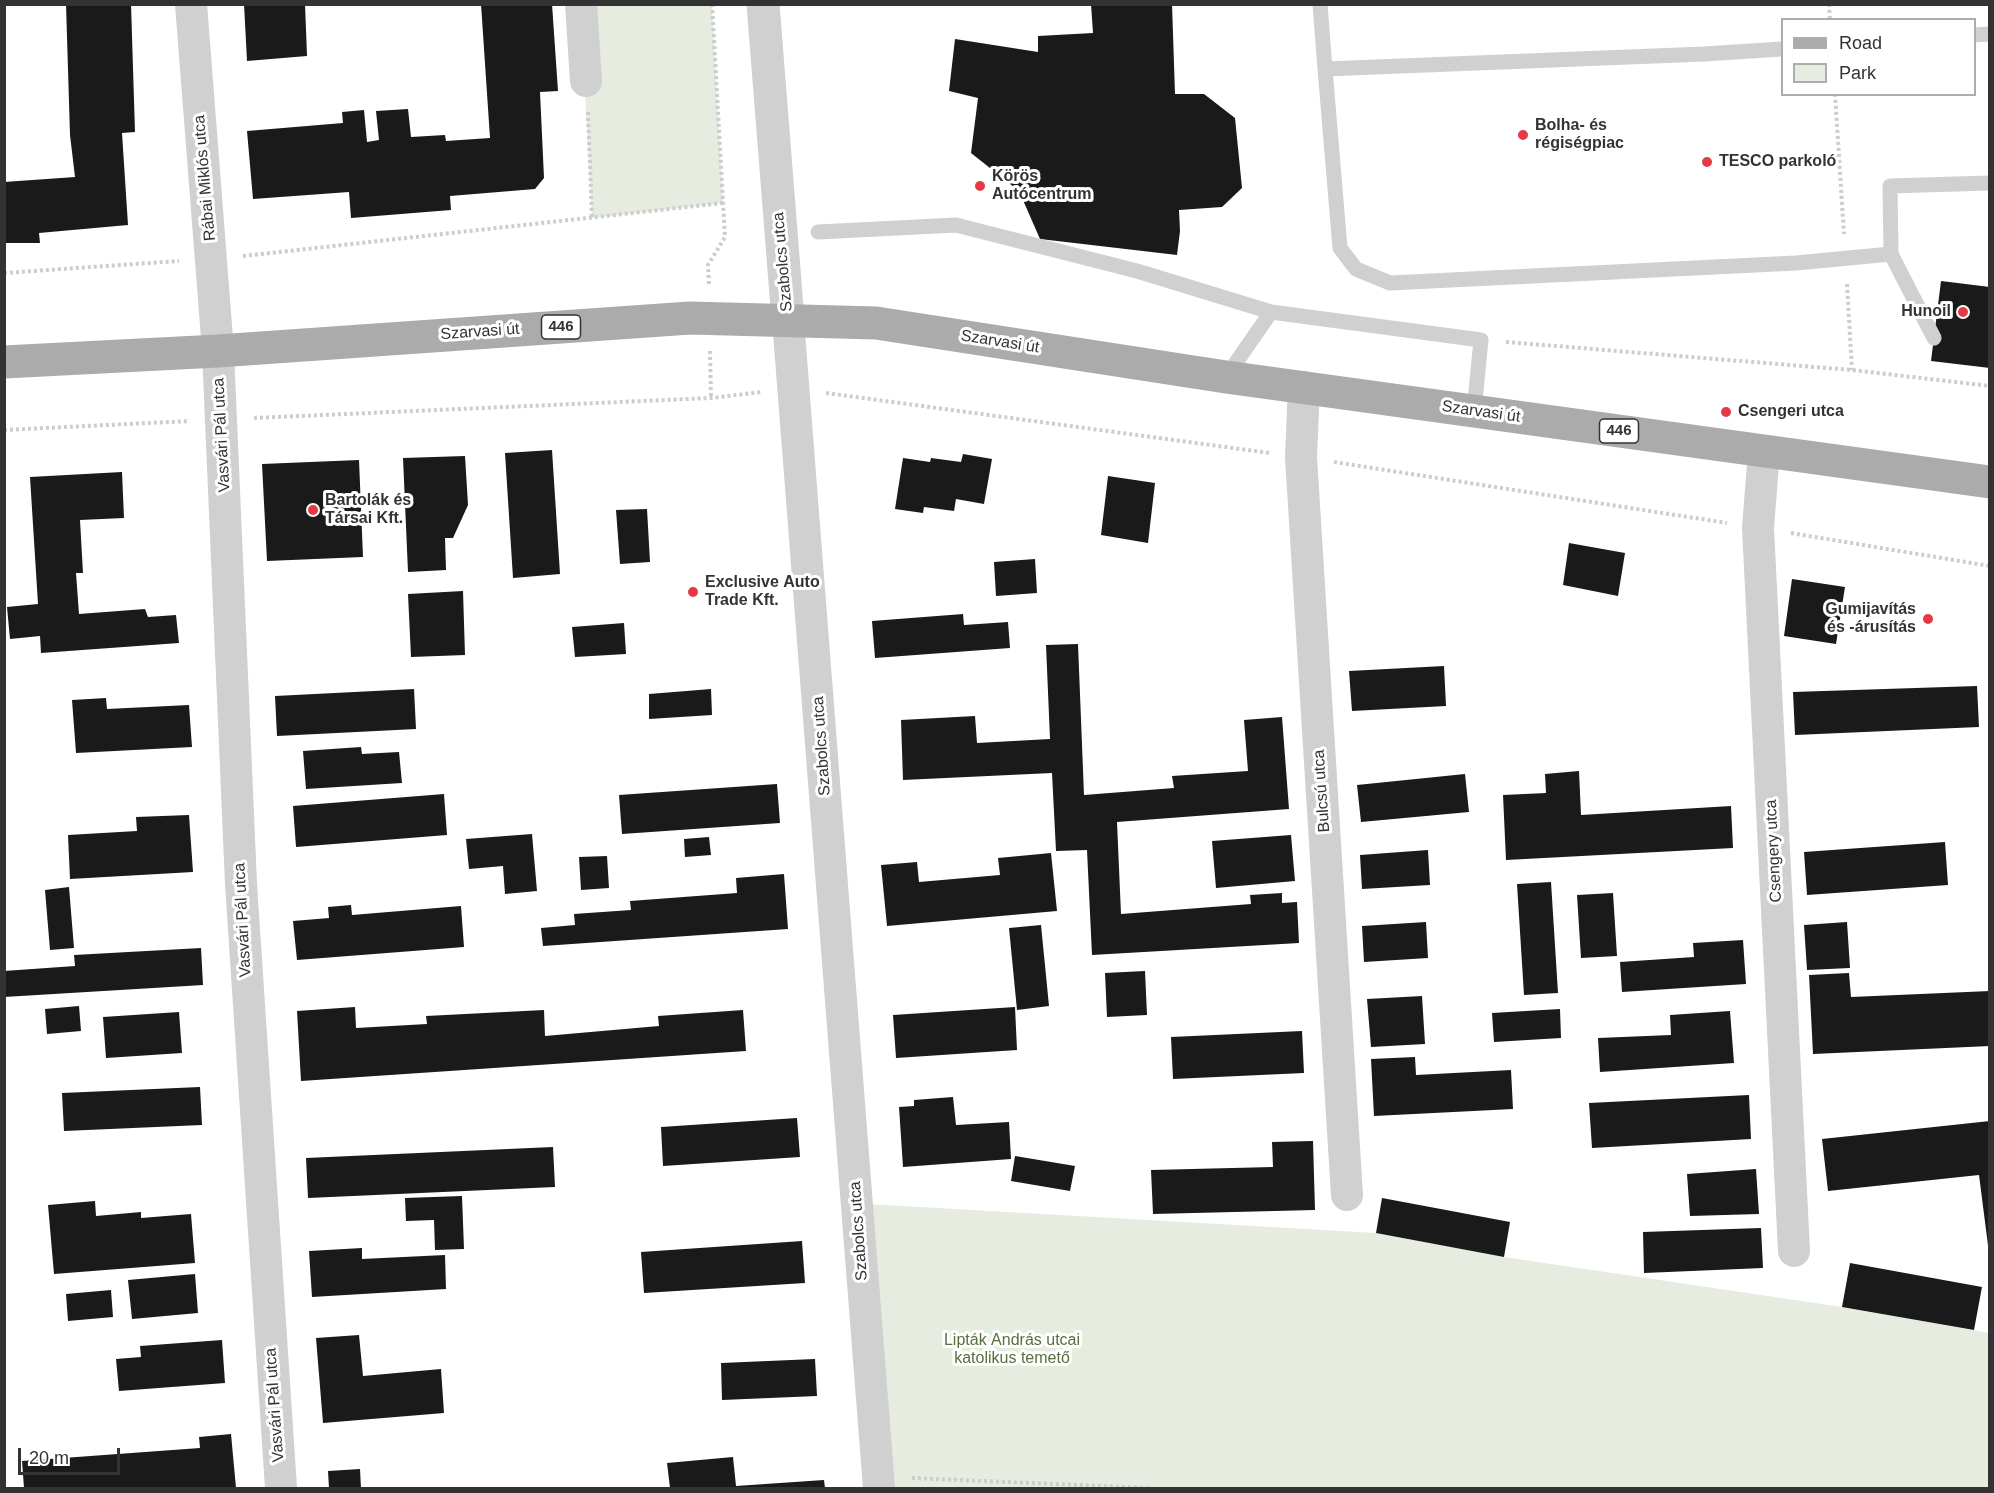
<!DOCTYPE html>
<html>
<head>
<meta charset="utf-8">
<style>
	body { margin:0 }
	#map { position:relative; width:1994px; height:1493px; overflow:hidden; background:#fff; font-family:Arial,sans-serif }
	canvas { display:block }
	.frame { position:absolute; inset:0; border:6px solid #333; pointer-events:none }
	.legend { position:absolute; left:1781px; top:18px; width:195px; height:78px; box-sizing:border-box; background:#fff; border:2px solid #adadad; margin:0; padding:8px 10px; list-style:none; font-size:18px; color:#333 }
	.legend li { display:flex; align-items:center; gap:12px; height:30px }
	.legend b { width:30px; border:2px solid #adadad }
	.scale { position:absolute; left:18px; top:1448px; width:102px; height:27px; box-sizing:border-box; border:3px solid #333; border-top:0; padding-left:8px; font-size:18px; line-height:21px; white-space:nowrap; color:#333; -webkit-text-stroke:4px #fff; paint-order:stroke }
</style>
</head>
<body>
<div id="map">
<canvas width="1994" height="1493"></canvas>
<div class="frame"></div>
<ul class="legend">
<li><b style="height:8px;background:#ababab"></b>Road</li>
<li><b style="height:16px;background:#e6ecdf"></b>Park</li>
</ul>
<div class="scale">20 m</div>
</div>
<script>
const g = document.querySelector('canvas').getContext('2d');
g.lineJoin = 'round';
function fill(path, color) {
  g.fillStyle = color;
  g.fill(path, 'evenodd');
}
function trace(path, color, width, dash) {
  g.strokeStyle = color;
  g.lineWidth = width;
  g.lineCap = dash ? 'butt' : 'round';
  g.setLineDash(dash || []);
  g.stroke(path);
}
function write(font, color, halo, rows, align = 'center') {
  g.font = font + ' Arial,sans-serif';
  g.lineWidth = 6;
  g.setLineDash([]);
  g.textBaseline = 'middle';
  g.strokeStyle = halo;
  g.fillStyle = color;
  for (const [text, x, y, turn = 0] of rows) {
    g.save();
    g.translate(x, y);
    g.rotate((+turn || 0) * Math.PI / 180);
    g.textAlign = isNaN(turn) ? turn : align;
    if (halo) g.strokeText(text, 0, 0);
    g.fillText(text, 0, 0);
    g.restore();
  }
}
const green = new Path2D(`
	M 580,5 L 712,5 L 723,203 L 592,218 Z
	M 867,1204 L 1376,1233 L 1504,1257 L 1842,1307 L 1989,1333 L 1989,1488 L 879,1488 Z`);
const building = new Path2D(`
	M 66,4 L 131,4 L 135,132 L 122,133 L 128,225 L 39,233 L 40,243 L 4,243 L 4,182 L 75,177 L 70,135 Z
	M 244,4 L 305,4 L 307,56 L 247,61 Z
	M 481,4 L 552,4 L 558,91 L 540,92 L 544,178 L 535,189 L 450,196 L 451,210 L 351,218 L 349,192 L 253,199 L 247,131 L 343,123 L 342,112 L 364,110 L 367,142 L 379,140 L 376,111 L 408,109 L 411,137 L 445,135 L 446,141 L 490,138 Z
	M 1091,4 L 1172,4 L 1175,94 L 1204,94 L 1235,118 L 1242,188 L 1222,207 L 1179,210 L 1180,231 L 1177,255 L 1040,239 L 1019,191 L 971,153 L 978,98 L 949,91 L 955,39 L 1038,52 L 1038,36 L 1093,33 Z
	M 1941,281 L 1990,287 L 1990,368 L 1931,361 Z
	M 552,450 L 560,574 L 513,578 L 505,453 Z
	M 963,454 L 992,459 L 984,504 L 956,499 L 954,511 L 924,507 L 923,513 L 895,509 L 903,458 L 930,462 L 931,458 L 961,462 Z
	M 465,456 L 468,505 L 453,538 L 445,538 L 446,570 L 408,572 L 403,458 Z
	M 359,460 L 363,557 L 267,561 L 262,464 Z
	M 122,472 L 124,518 L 80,520 L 83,573 L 76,573 L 79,614 L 145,609 L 148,617 L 176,615 L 179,643 L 41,653 L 40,636 L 10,639 L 7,607 L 38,604 L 30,477 Z
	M 1108,476 L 1155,483 L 1148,543 L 1101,535 Z
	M 647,509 L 650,562 L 620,564 L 616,510 Z
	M 1569,543 L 1625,553 L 1618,596 L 1563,585 Z
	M 1035,559 L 1037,593 L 996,596 L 994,562 Z
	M 1792,579 L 1845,587 L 1836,644 L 1784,636 Z
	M 463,591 L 465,655 L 411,657 L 408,594 Z
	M 963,614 L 964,625 L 1008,622 L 1010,648 L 875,658 L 872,621 Z
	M 624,623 L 626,654 L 575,657 L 572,627 Z
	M 1078,644 L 1084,795 L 1174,788 L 1172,776 L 1248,771 L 1244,720 L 1282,717 L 1289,809 L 1117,822 L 1121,914 L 1251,904 L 1250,895 L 1282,893 L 1282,903 L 1297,902 L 1299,943 L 1092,955 L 1087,850 L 1056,851 L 1052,773 L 903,780 L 901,720 L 975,716 L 977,743 L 1050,739 L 1046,645 Z
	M 1444,666 L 1446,706 L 1352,711 L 1349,671 Z
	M 1977,686 L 1979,727 L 1795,735 L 1793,692 Z
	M 414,689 L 416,729 L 277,736 L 275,696 Z
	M 711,689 L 712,715 L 649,719 L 649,694 Z
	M 106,698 L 107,709 L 189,705 L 192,747 L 76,753 L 72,700 Z
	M 361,747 L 362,754 L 399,752 L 402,783 L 306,789 L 303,751 Z
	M 1579,771 L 1581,815 L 1731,806 L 1733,848 L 1506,860 L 1503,795 L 1546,793 L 1545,774 Z
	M 1465,774 L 1469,812 L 1361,822 L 1357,785 Z
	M 777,784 L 780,823 L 622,834 L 619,795 Z
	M 444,794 L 447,835 L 296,847 L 293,806 Z
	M 189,815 L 193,872 L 70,879 L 68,835 L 137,831 L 136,817 Z
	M 532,834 L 537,891 L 505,894 L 503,866 L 469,869 L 466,839 Z
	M 1291,835 L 1295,881 L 1216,888 L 1212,841 Z
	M 709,837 L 711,855 L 685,857 L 684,839 Z
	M 1945,842 L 1948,885 L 1807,895 L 1804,852 Z
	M 1428,850 L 1430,885 L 1362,889 L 1360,855 Z
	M 1051,853 L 1057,911 L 887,926 L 881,865 L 917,862 L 919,882 L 1000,875 L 998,858 Z
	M 607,856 L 609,888 L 581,890 L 579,857 Z
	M 784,874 L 788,929 L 543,946 L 541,928 L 575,925 L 574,914 L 631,910 L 630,901 L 737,893 L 736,878 Z
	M 1551,882 L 1558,993 L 1524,995 L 1517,884 Z
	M 69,887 L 74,948 L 50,950 L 45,890 Z
	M 1613,893 L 1617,956 L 1581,958 L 1577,895 Z
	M 351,905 L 352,915 L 461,906 L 464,947 L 297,960 L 293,921 L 329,918 L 328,907 Z
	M 1426,922 L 1428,958 L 1364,962 L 1362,926 Z
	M 1847,922 L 1850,968 L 1807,970 L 1804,925 Z
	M 1041,925 L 1049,1006 L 1017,1010 L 1009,928 Z
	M 1743,940 L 1746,984 L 1622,992 L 1620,962 L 1694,957 L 1693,943 Z
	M 201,948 L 203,985 L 4,997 L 4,971 L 75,966 L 74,955 Z
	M 1145,971 L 1147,1015 L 1107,1017 L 1105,973 Z
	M 1849,973 L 1851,997 L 1990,991 L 1990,1046 L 1813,1054 L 1809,975 Z
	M 1422,996 L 1425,1044 L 1371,1047 L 1367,999 Z
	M 79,1006 L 81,1031 L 47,1034 L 45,1009 Z
	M 355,1007 L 356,1028 L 427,1024 L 426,1016 L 544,1010 L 545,1036 L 659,1026 L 658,1016 L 743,1010 L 746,1051 L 301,1081 L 297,1011 Z
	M 1015,1007 L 1017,1050 L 896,1058 L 893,1015 Z
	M 1560,1009 L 1561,1038 L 1494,1042 L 1492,1013 Z
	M 1730,1011 L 1734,1063 L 1600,1072 L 1598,1038 L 1671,1035 L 1670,1015 Z
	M 179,1012 L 182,1053 L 106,1058 L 103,1017 Z
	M 1302,1031 L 1304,1073 L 1173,1079 L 1171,1037 Z
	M 1415,1057 L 1416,1075 L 1511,1070 L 1513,1109 L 1374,1116 L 1371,1059 Z
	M 200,1087 L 202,1125 L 64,1131 L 62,1093 Z
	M 1749,1095 L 1751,1139 L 1592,1148 L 1589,1103 Z
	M 953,1097 L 956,1125 L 1009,1122 L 1011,1159 L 903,1167 L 899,1107 L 914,1106 L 914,1100 Z
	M 797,1118 L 800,1157 L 663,1166 L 661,1127 Z
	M 1990,1121 L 1990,1261 L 1979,1175 L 1828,1191 L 1822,1139 Z
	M 1313,1141 L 1315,1210 L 1153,1214 L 1151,1170 L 1273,1167 L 1272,1142 Z
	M 553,1147 L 555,1187 L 308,1198 L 306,1158 Z
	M 1015,1156 L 1075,1166 L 1070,1191 L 1011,1181 Z
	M 1756,1169 L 1759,1214 L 1690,1216 L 1687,1174 Z
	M 462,1196 L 464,1249 L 435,1250 L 434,1220 L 406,1221 L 405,1198 Z
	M 1382,1198 L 1510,1222 L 1504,1257 L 1376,1233 Z
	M 95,1201 L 96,1216 L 141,1212 L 141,1218 L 191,1214 L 195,1263 L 54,1274 L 48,1205 Z
	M 1761,1228 L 1763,1268 L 1644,1273 L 1643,1232 Z
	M 802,1241 L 805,1283 L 644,1293 L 641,1252 Z
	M 362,1248 L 362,1259 L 445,1255 L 446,1289 L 312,1297 L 309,1251 Z
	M 1850,1263 L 1982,1287 L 1974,1330 L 1842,1307 Z
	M 195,1274 L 198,1313 L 132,1319 L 128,1280 Z
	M 111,1290 L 113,1317 L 68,1321 L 66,1294 Z
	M 359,1335 L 363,1376 L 441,1369 L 444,1413 L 323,1423 L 316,1338 Z
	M 222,1340 L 225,1383 L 119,1391 L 116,1359 L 141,1357 L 140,1346 Z
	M 815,1359 L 817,1396 L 722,1400 L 721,1363 Z
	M 231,1434 L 236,1488 L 24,1488 L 22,1461 L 200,1448 L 199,1437 Z
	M 733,1457 L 736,1486 L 824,1480 L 825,1488 L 670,1488 L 667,1463 Z
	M 360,1469 L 361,1488 L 329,1488 L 328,1471 Z`);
const path = new Path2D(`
	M 1829,4 L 1830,20
	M 1835,94 L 1844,234
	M 588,112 L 592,218
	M 243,256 L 723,203
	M 4,273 L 179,261
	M 709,284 L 708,265 L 725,237 L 712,4
	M 1847,284 L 1852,370
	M 1506,342 L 1852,370 L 1990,386
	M 710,351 L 711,398
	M 826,393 L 1270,453
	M 254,418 L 711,398 L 762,392
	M 4,430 L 190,421
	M 1334,462 L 1727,523
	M 1791,533 L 1990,566
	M 912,1478 L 1151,1488`);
const service = new Path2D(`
	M 1320,4 L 1325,69 L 1704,54 L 1782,49
	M 1974,35 L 1990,34
	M 1325,69 L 1340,248 L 1356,269 L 1390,283 L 1796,263 L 1891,254 L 1890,186 L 1990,183
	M 818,232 L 956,225 L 1137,271 L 1271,312
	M 1891,254 L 1934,338
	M 1226,377 L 1271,312 L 1481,340 L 1474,411`);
const minor = new Path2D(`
	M 191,4 L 218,351 L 241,884 L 281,1488
	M 581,4 L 586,81
	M 788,320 L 879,1488
	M 1304,387 L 1301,457 L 1347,1195
	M 1764,451 L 1758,528 L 1794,1251`);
const tertiary = new Path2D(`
	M 763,4 L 788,320`);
const primary = new Path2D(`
	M 4,362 L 218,351 L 690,318 L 876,323 L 1226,377 L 1990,482`);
const markers = [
	[1523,135,6,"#e63946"],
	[1707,162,6,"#e63946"],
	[980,186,6,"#e63946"],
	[1963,312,6,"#e63946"],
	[1726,412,6,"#e63946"],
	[313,510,6,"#e63946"],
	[693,592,6,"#e63946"],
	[1928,619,6,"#e63946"]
];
const shields = [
	[561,327,39],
	[1619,431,39]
];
const shieldNames = [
	["446",561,327],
	["446",1619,431]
];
const poiNames = [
	["Bolha- és",1535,126],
	["régiségpiac",1535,144],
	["TESCO parkoló",1719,162],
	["Körös",992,177],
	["Autócentrum",992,195],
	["Hunoil",1951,312,"right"],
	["Csengeri utca",1738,412],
	["Bartolák és",325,501],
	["Társai Kft.",325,519],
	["Exclusive Auto",705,583],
	["Trade Kft.",705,601],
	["Gumijavítás",1916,610,"right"],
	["és -árusítás",1916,628,"right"]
];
const streetNames = [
	["Rábai Miklós utca",205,178,-95],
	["Szabolcs utca",783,262,-95],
	["Szarvasi út",480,332,-4],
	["Szarvasi út",1000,342,9],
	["Szarvasi út",1481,412,8],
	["Vasvári Pál utca",222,435,-93],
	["Szabolcs utca",822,746,-94],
	["Bulcsú utca",1322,791,-94],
	["Csengery utca",1774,851,-93],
	["Vasvári Pál utca",243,920,-93],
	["Szabolcs utca",859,1231,-94],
	["Vasvári Pál utca",275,1405,-94]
];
const parkNames = [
	["Lipták András utcai",1012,1341],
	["katolikus temető",1012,1359]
];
fill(green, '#e6ecdf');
fill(building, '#1a1a1a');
trace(path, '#cdcdcd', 4, [3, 3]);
trace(service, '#d0d0d0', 15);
trace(minor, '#d0d0d0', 32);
trace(tertiary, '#d0d0d0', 33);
trace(primary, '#ababab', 33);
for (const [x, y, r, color] of markers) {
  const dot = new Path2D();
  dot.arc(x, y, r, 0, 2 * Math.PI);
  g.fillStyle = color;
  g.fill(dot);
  trace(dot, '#fff', 2);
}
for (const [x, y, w] of shields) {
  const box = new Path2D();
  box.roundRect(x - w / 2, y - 12, w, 24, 4.5);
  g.fillStyle = '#fff';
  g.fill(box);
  trace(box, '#333', 1.5);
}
write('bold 15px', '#333', null, shieldNames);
write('bold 16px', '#333', '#fff', poiNames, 'left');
write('16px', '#333', '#fff', streetNames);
write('16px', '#56703f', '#fff', parkNames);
</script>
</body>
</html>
